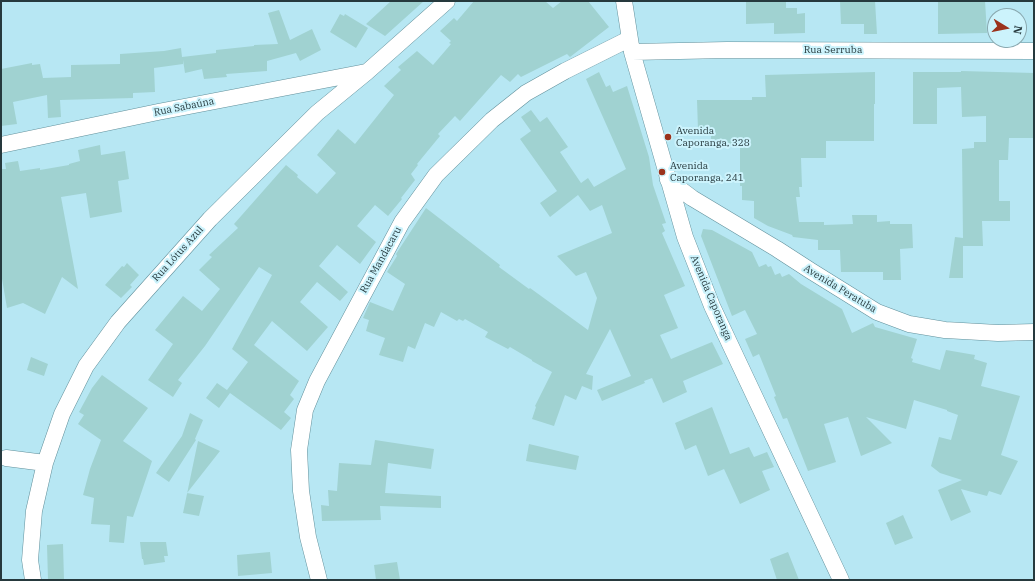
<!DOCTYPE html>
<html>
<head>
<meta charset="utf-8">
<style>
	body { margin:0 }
	#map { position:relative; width:1035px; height:581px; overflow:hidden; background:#b7e7f3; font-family:"IBM Plex Serif",serif }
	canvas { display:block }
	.frame { position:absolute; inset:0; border:2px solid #26393d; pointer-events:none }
	.north { position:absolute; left:987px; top:8px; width:40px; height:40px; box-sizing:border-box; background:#ccf3fc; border:1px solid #8aa9b0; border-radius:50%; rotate:100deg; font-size:11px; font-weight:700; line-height:16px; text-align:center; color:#26393d }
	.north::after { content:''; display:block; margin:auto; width:14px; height:18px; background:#9b321c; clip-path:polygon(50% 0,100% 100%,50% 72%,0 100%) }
</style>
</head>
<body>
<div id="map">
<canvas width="1035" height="581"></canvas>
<div class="frame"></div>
<div class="north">N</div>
</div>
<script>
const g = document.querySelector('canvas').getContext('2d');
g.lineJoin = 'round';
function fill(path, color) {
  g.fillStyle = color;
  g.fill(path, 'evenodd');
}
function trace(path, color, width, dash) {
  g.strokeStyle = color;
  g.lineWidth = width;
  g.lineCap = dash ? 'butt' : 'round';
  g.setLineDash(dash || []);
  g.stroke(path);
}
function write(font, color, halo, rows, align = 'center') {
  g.font = font + ' "IBM Plex Serif",serif';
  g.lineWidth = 4;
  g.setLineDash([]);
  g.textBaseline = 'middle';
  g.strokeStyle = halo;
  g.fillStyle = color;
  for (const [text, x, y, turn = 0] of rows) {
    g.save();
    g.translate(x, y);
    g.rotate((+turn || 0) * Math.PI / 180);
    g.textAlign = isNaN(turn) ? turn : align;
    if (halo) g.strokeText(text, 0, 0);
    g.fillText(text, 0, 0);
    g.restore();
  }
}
const building = new Path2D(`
	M 391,1 L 424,1 L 385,36 L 366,24 Z
	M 474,1 L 545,1 L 553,8 L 562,1 L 588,1 L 609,27 L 570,57 L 567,54 L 521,77 L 518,74 L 510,82 L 501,75 L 460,121 L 455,116 L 438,134 L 440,136 L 417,164 L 418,165 L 411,174 L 415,180 L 401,198 L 402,199 L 388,216 L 375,205 L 357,226 L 376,242 L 360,264 L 337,245 L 319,266 L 348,292 L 340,301 L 317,282 L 300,302 L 328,327 L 307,351 L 272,321 L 254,345 L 299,381 L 290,395 L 294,399 L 284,412 L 291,418 L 281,430 L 230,393 L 219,408 L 206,398 L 217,383 L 227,390 L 248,362 L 232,349 L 272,275 L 259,267 L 205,346 L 178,380 L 182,383 L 173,397 L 148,380 L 173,344 L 155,330 L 183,296 L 202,311 L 220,289 L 199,270 L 212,257 L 209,255 L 238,228 L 234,224 L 286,165 L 298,175 L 297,177 L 317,194 L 336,173 L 317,155 L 338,129 L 355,144 L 394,95 L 384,86 L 401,70 L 398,67 L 417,51 L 433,65 L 451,44 L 449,43 L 451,41 L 440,31 L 454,18 L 457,21 Z
	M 746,1 L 786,1 L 786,8 L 797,8 L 797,14 L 805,13 L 805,33 L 774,34 L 774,23 L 746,24 Z
	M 840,1 L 875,1 L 877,34 L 864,34 L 864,24 L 841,24 Z
	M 938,1 L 985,1 L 987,33 L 938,34 Z
	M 279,10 L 290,40 L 312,29 L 321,50 L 300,61 L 296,53 L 267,61 L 267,71 L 226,74 L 227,77 L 204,79 L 202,69 L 185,73 L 183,60 L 183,64 L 154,68 L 155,92 L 133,93 L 133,98 L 60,100 L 61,117 L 48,118 L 47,95 L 13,102 L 17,124 L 1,126 L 1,69 L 32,63 L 32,65 L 40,64 L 43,78 L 71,77 L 71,65 L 120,64 L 120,54 L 164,51 L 181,48 L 182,57 L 216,53 L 216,50 L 254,46 L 254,45 L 278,44 L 268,13 Z
	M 340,14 L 344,16 L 345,14 L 368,28 L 356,48 L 330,32 Z
	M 961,71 L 1034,73 L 1034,138 L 1009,138 L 1008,160 L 999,160 L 999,201 L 1010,201 L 1010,221 L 982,221 L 983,246 L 963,246 L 963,278 L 949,278 L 955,237 L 963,238 L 962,149 L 974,148 L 974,142 L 986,142 L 986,116 L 962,117 L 961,87 L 937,88 L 937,124 L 913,124 L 913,72 L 961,72 Z
	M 599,72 L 606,87 L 610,85 L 613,92 L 627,86 L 649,157 L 653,185 L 666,223 L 662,224 L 665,231 L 662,233 L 685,286 L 664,295 L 678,328 L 660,335 L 671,359 L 712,342 L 723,364 L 683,381 L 687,392 L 663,403 L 652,378 L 644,381 L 645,383 L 602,401 L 597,390 L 631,376 L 610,329 L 586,374 L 593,376 L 592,390 L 582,386 L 576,400 L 565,395 L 554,426 L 532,419 L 536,407 L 535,406 L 552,372 L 532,361 L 532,360 L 510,347 L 508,349 L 485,337 L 488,332 L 465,319 L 463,321 L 459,319 L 457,321 L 441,312 L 434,327 L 425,323 L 415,349 L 408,346 L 403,362 L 379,355 L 385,338 L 366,331 L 369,320 L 363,318 L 370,302 L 393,311 L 405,284 L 387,272 L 397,256 L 396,254 L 426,208 L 500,265 L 499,267 L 529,289 L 530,288 L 588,330 L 597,298 L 586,272 L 576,276 L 557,256 L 612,233 L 602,205 L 590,211 L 578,195 L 550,217 L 540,203 L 557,191 L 520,139 L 531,131 L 521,117 L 531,110 L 540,122 L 547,117 L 568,147 L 560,152 L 581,183 L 588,178 L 594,187 L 626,169 L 586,79 Z
	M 875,72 L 875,104 L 874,104 L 874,141 L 826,141 L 826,158 L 801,158 L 802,187 L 799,187 L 800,197 L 796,197 L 799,222 L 824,222 L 824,225 L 853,224 L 852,215 L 877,215 L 877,222 L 890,221 L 890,224 L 912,224 L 913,248 L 900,249 L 901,280 L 883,280 L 883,272 L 841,272 L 840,250 L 818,250 L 818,240 L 793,237 L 792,235 L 768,226 L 754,218 L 754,201 L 742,200 L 742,186 L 740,186 L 740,146 L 726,146 L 726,143 L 711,143 L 711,129 L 698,130 L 697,100 L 752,100 L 752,97 L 766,97 L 765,75 Z
	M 100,145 L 101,155 L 125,151 L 129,179 L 118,181 L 122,212 L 90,218 L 86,193 L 61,197 L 78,289 L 62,277 L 45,314 L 23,303 L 7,308 L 1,273 L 1,169 L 6,169 L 5,163 L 18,161 L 20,171 L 40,168 L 40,170 L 69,165 L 69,164 L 80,161 L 78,150 Z
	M 703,229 L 712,230 L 752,252 L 759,267 L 766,264 L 768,267 L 771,266 L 775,275 L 780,273 L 782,277 L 789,274 L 801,284 L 842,309 L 852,333 L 873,323 L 875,327 L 917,339 L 911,358 L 913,359 L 912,362 L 940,370 L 946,350 L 975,355 L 974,359 L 987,363 L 981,386 L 1020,396 L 1001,455 L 1018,461 L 1001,495 L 989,491 L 987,496 L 961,489 L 971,512 L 951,521 L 938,490 L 962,480 L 940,473 L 931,466 L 939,437 L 951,440 L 958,415 L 947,411 L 947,410 L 914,400 L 906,429 L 866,417 L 892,443 L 861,456 L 848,417 L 824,424 L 836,462 L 808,471 L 787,418 L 783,419 L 774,397 L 776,396 L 759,354 L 753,357 L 745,339 L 757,334 L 745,310 L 732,316 L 701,236 Z
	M 127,263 L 139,275 L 130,285 L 132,287 L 121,298 L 105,285 L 122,266 L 124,267 Z
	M 31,357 L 48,364 L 44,376 L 27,370 Z
	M 102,375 L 148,408 L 123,441 L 152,461 L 133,517 L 127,516 L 124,543 L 109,542 L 110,525 L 91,524 L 94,498 L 83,495 L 90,469 L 101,440 L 78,424 L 84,415 L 79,412 L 92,388 Z
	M 712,407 L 730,454 L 749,447 L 754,457 L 767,452 L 774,467 L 762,471 L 770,490 L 740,504 L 724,469 L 708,476 L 696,445 L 685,450 L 675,423 Z
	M 190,413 L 203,420 L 195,439 L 196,440 L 169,482 L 156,473 L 182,436 Z
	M 375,440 L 434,449 L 431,469 L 388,463 L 385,493 L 441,496 L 441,508 L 380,506 L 381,520 L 322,521 L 321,505 L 329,506 L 328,490 L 337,491 L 339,463 L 371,465 Z
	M 198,441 L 220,451 L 187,493 L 204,496 L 199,516 L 183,513 Z
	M 529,444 L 579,456 L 576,470 L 526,461 Z
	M 903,515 L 913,538 L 895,545 L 886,523 Z
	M 140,542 L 166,542 L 168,556 L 164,556 L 165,562 L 144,565 L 143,559 L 142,559 Z
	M 63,544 L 64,580 L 48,580 L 47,545 Z
	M 270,552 L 272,573 L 238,576 L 237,555 Z
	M 788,552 L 799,580 L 777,580 L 770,559 Z
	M 397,562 L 400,580 L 376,580 L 374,565 Z`);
const minor = new Path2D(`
	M 624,1 L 632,52 L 685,237 L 712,306 L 841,580
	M 632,52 L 727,50 L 1034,51
	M 1,145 L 158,112 L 366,72
	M 668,180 L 692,198 L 777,249 L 811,271 L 877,312 L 909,324 L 945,330 L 998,333 L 1034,332
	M 6,458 L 45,463
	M 33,580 L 30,560 L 34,511 L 45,463 L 62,414 L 86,366 L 118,322 L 210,219 L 317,113 L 367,72 L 447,1
	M 319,580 L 308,537 L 301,491 L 299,450 L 305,410 L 317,381 L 402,222 L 436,175 L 492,120 L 526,93 L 565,71 L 629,39`);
const markers = [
	[668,137,4,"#9b321c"],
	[662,172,4,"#9b321c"]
];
const streetNames = [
	["Rua Serruba",833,50],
	["Rua Sabaúna",184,107,-11],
	["Rua Lótus Azul",178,254,-48],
	["Rua Mandacaru",381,260,-61],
	["Avenida Peratuba",840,289,31],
	["Avenida Caporanga",711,298,67]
];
const poiNames = [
	["Avenida",676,131],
	["Caporanga, 328",676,143],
	["Avenida",670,166],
	["Caporanga, 241",670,178]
];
fill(building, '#a0d2d1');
trace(minor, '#62909b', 17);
trace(minor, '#fff', 16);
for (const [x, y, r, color] of markers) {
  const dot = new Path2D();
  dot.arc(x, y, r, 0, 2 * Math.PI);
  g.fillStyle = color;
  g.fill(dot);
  trace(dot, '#ccf3fc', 1.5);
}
write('10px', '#26393d', '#ccf3fc', streetNames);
write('10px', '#26393d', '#ccf3fc', poiNames, 'left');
</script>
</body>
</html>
